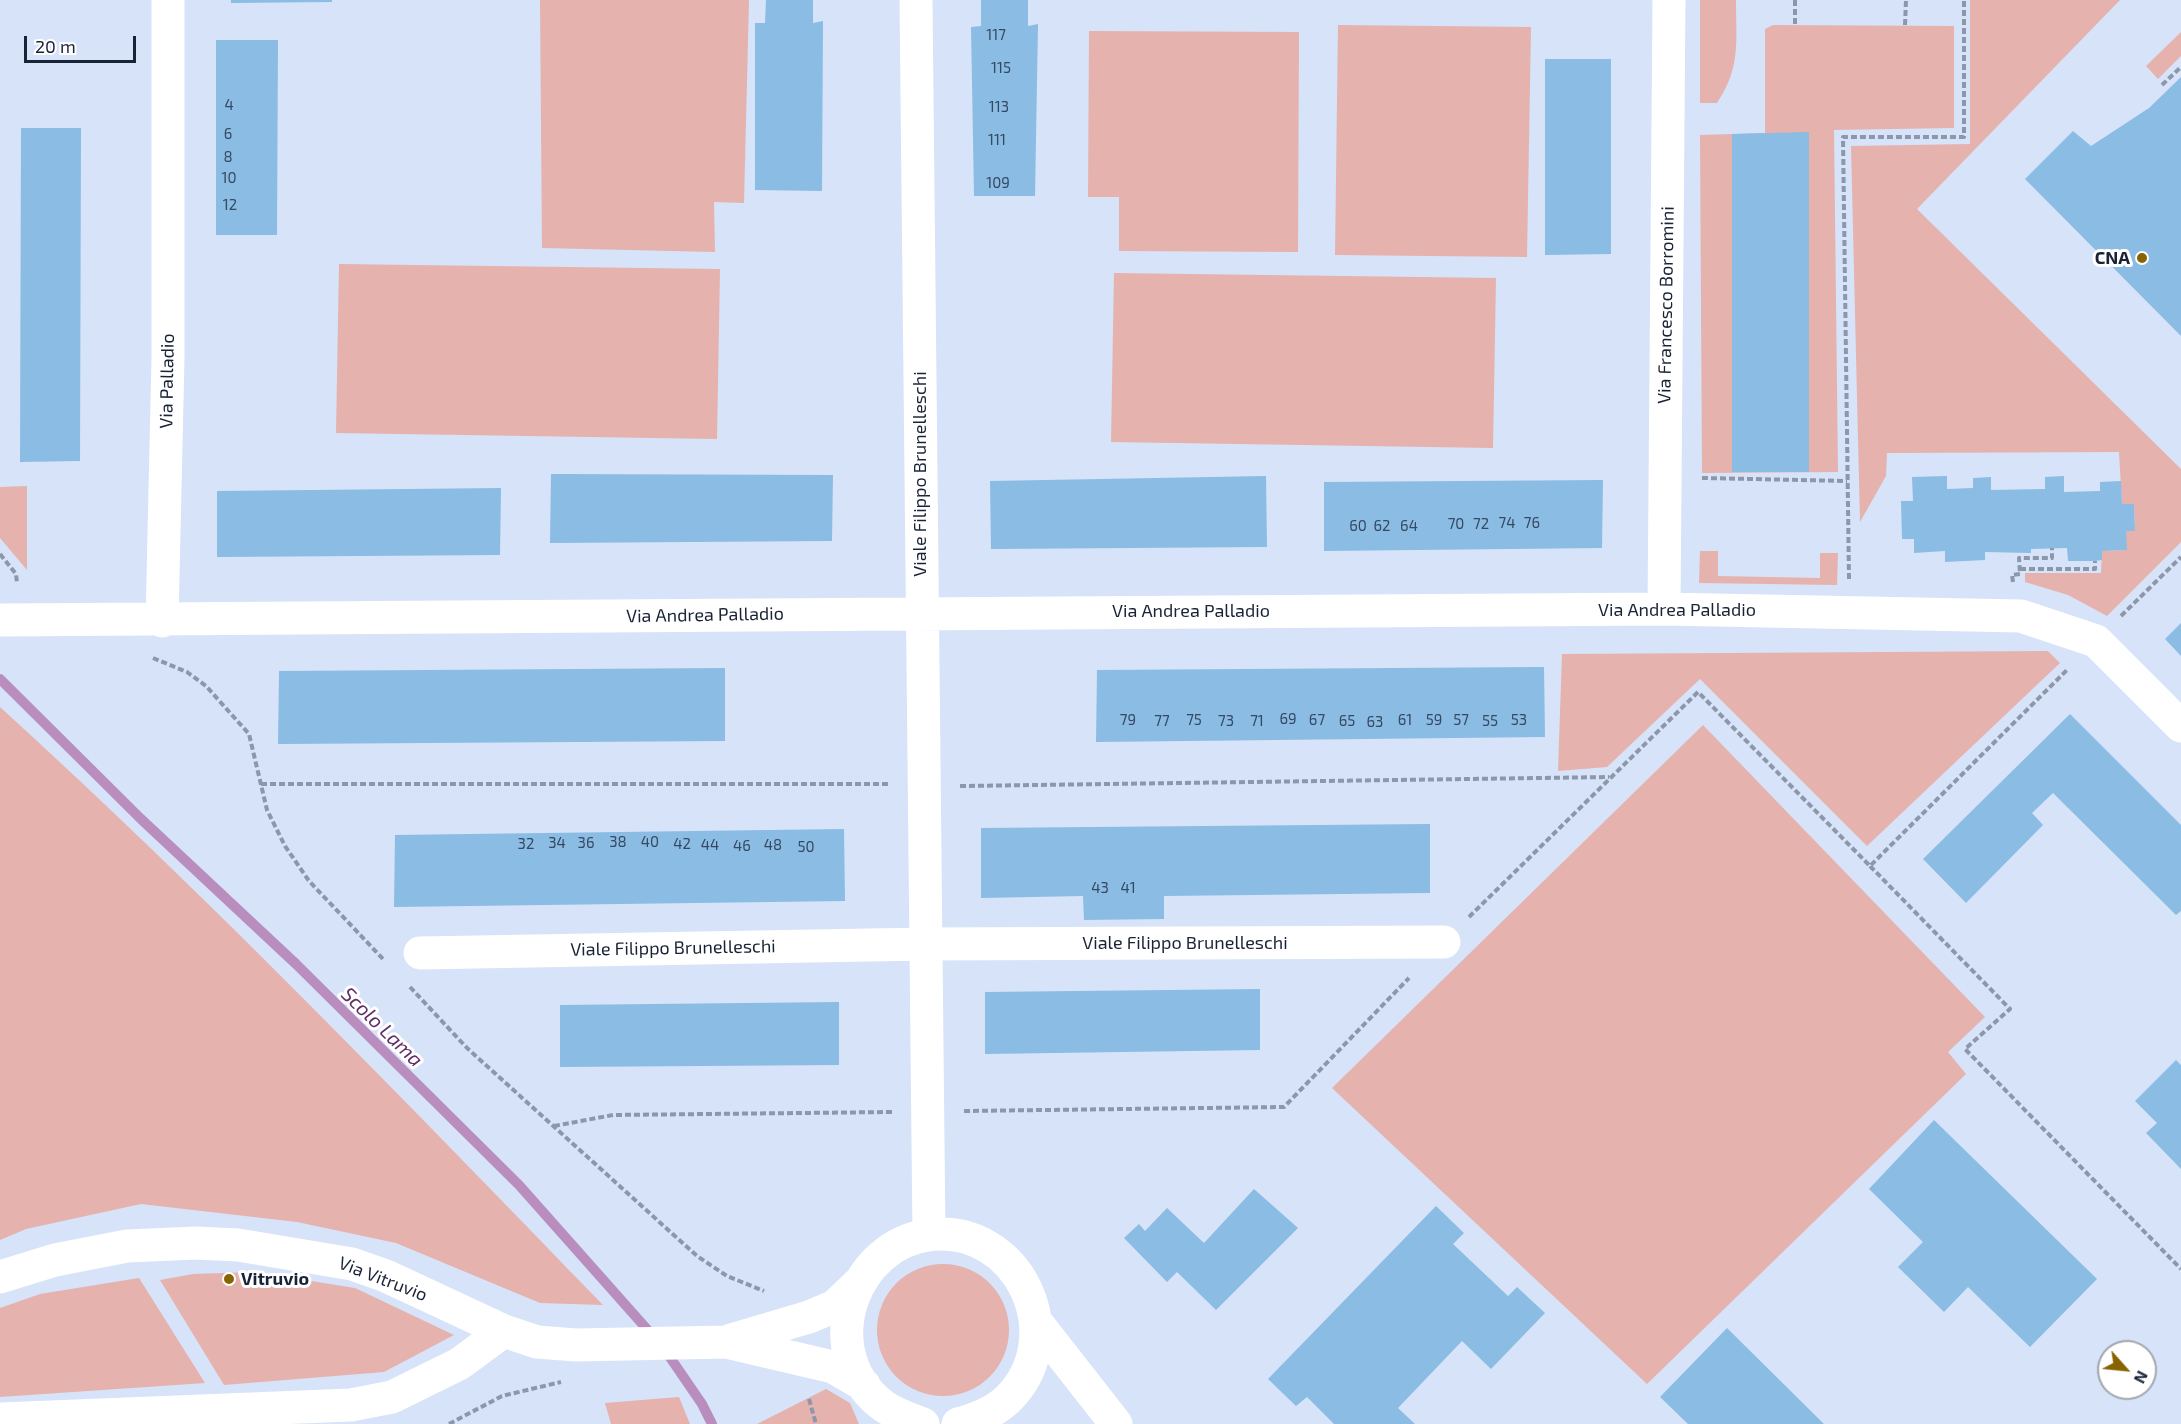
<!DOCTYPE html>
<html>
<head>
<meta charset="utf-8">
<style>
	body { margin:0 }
	#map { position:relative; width:2181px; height:1424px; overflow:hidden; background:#d7e3f8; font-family:"Exo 2",sans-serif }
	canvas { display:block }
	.north { position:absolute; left:2097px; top:1340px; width:60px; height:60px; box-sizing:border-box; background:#fff; border:2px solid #a3a7af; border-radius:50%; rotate:117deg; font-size:16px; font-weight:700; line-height:24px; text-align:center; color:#1a2336 }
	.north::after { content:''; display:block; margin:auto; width:21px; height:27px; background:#886400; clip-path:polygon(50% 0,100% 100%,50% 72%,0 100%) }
	.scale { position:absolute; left:24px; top:36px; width:112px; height:27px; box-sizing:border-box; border:3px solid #1a2336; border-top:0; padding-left:8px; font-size:18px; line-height:21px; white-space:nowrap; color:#1a2336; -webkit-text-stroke:4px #fff; paint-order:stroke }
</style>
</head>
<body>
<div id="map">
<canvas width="2181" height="1424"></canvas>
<div class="north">N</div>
<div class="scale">20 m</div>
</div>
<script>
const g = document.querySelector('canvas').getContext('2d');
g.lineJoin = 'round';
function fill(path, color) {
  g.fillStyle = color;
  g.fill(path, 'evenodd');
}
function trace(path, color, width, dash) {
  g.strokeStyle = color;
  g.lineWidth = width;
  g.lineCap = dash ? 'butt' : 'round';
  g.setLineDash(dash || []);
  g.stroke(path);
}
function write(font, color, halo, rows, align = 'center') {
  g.font = font + ' "Exo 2",sans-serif';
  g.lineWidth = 6;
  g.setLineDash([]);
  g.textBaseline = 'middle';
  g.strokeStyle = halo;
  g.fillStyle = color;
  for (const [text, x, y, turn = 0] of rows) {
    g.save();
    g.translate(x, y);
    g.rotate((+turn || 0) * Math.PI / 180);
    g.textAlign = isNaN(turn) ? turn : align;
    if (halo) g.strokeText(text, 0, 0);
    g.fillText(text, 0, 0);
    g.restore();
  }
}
const green = new Path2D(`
	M 540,0 L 749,0 L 744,203 L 714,202 L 715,252 L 542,248 Z
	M 1700,0 L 1736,0 C 1736,42 1741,67 1717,103 L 1700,103 Z
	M 1970,0 L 2120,0 L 1917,209 L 2181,469 L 2181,542 L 2107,616 L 2068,595 L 2025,582 L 2025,573 L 2101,573 L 2102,551 L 2126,550 L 2126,531 L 2135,531 L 2134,505 L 2122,504 L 2119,452 L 1887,453 L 1886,476 L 1860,522 L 1851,146 L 1970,144 Z
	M 1338,25 L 1531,27 L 1527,257 L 1335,255 Z
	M 1773,25 L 1954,26 L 1954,128 L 1834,130 L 1838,472 L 1702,473 L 1700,135 L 1765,133 L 1765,29 Z
	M 1089,31 L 1299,32 L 1298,252 L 1119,251 L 1119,197 L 1088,197 Z
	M 2181,32 L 2181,56 L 2158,79 L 2146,66 Z
	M 339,264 L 720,269 L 717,439 L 336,433 Z
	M 1114,273 L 1496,278 L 1493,448 L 1111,442 Z
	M 27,486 L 27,570 L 0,538 L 0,487 Z
	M 1700,551 L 1718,551 L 1718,576 L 1820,578 L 1820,553 L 1838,553 L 1837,585 L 1699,583 Z
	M 2048,651 L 2060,663 L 1867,846 L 1700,679 L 1607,767 L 1558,771 L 1562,654 Z
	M 0,707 C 210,898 406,1102 603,1305 L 540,1303 L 396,1243 L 297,1222 L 141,1204 L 26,1229 L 0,1240 Z
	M 1703,725 L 1985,1017 L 1948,1052 L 1966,1074 L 1647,1384 L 1332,1088 Z
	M877 1330a66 66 0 1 1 132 0a66 66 0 1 1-132 0Z
	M 255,1272 L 355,1288 L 454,1335 L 384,1372 L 224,1385 L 160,1280 L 193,1274 Z
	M 139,1278 L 205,1383 L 0,1397 L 0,1308 L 40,1294 Z
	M 826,1389 L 850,1403 L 859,1424 L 757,1424 Z
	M 679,1397 L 690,1424 L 611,1424 L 605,1403 Z`);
const stream = new Path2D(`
	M 0,679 L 141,819 L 296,964 L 519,1185 L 653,1336
	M 665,1350 L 702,1404 L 712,1424`);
const building = new Path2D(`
	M 231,0 L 332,0 L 332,2 L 231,3 Z
	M 766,0 L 813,0 L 813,23 L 823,21 L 822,191 L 755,190 L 755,23 L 765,23 Z
	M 981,0 L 1028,0 L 1028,26 L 1038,24 L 1035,196 L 974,196 L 971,27 L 981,26 Z
	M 216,40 L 278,40 L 277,235 L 216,235 Z
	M 1545,59 L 1611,59 L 1611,254 L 1545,255 Z
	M 2181,77 L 2181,336 L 2025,179 L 2073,131 L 2091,146 L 2149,108 Z
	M 21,128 L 81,128 L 80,461 L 20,462 Z
	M 1809,132 L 1809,472 L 1732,472 L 1732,134 Z
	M 551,474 L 833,475 L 832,541 L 550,543 Z
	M 1266,476 L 1267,547 L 991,549 L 990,481 Z
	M 1947,476 L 1947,489 L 1973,488 L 1973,478 L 1991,477 L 1991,490 L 2045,489 L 2045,477 L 2064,476 L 2064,492 L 2100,491 L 2100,482 L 2121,481 L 2122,504 L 2134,504 L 2135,531 L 2126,531 L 2127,550 L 2102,551 L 2102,560 L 2095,561 L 2068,561 L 2067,548 L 2031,549 L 2031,553 L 1985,552 L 1985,560 L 1945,562 L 1945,551 L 1914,553 L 1914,539 L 1902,539 L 1901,501 L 1913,501 L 1912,477 Z
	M 1603,480 L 1602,548 L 1324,551 L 1324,482 Z
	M 501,488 L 500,555 L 217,557 L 217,491 Z
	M 2181,623 L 2181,656 L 2165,639 Z
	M 1544,667 L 1545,737 L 1096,742 L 1097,670 Z
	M 725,668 L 725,741 L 278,744 L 279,671 Z
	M 2070,714 L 2181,825 L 2181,911 L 2176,915 L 2053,793 L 2032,813 L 2043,825 L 1966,903 L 1923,859 Z
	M 1430,824 L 1430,893 L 1164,896 L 1164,919 L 1084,920 L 1083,896 L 981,898 L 981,828 Z
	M 844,829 L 845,901 L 394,907 L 395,835 Z
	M 1260,989 L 1260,1050 L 985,1054 L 985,992 Z
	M 839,1002 L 839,1065 L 560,1067 L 560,1005 Z
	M 2176,1060 L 2181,1065 L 2181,1169 L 2146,1133 L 2157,1123 L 2135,1101 Z
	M 1934,1120 L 2097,1279 L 2030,1347 L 1968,1287 L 1944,1312 L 1898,1267 L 1923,1242 L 1869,1189 Z
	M 1254,1189 L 1298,1228 L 1216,1310 L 1177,1272 L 1167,1282 L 1124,1238 L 1139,1224 L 1145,1231 L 1167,1208 L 1204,1243 Z
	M 1436,1206 L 1464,1233 L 1453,1244 L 1508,1296 L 1517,1287 L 1545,1313 L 1491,1369 L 1462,1341 L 1398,1408 L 1415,1424 L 1334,1424 L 1307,1397 L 1296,1406 L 1268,1379 Z
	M 1727,1328 L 1824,1424 L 1688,1424 L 1660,1397 Z`);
const path = new Path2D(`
	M 1795,0 L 1795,25
	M 1905,25 L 1906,0
	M 2162,85 L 2181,67
	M 1702,478 L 1847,481
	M 0,554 L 16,574 L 17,583
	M 2020,569 L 2095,569 L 2095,561
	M 1849,579 L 1843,137 L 1964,137 L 1964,0
	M 2013,582 L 2012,575 L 2020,574 L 2019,558 L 2052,558 L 2052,548
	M 2121,616 L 2181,557
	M 153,658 L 187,672 L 206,686 L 249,734 L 267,810 L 285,846 L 309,881 L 384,960
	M 261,784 L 889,784
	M 960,786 L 1609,777
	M 1870,866 L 2010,1009 L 1965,1049 L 2181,1269
	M 1469,917 L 1698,692 L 1870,866 L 2067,670
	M 410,987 L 467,1048 L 697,1256 L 727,1276 L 764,1291
	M 964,1111 L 1284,1107 L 1409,978
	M 554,1126 L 613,1115 L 894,1112
	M 809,1399 L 816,1424
	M 449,1424 L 502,1396 L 561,1382`);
const minor = new Path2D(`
	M 916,0 L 929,1235
	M 1664,609 L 1669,0
	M 0,620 L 1664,609 L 2021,616 L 2096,641 L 2181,726
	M 162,621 L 168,358 L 168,0
	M 420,953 L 926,944 L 1444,942
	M 0,1277 L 55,1260 L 127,1246 L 196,1243 L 238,1245 L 352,1264 L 386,1276 L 504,1331 L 537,1342 L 576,1345 L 726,1342 L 833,1367 L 864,1385
	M 1037,1323 L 1116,1424
	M 731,1340 L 809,1317 L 835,1306 L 858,1284
	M 0,1419 L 351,1405 L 392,1397 L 459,1364 L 504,1331
	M 923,1424 C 904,1417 886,1411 872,1396 C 819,1342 855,1245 928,1235 C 1019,1223 1072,1337 1007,1400 C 993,1413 976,1419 958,1424`);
const markers = [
	[2142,258,6,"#886400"],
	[229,1279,6,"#886400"]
];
const numberNames = [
	["117",996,35],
	["115",1001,68],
	["4",229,105],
	["113",999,107],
	["6",228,134],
	["111",997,140],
	["8",228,157],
	["10",229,178],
	["109",998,183],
	["12",230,205],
	["74",1507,523],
	["76",1532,523],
	["70",1456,524],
	["72",1481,524],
	["60",1358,526],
	["62",1382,526],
	["64",1409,526],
	["69",1288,719],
	["79",1128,720],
	["75",1194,720],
	["67",1317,720],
	["61",1405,720],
	["59",1434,720],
	["57",1461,720],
	["53",1519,720],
	["77",1162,721],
	["73",1226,721],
	["71",1257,721],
	["65",1347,721],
	["55",1490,721],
	["63",1375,722],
	["38",618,842],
	["40",650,842],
	["34",557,843],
	["36",586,843],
	["32",526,844],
	["42",682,844],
	["44",710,845],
	["48",773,845],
	["46",742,846],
	["50",806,847],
	["43",1100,888],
	["41",1128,888]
];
const poiNames = [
	["CNA",2130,258],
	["Vitruvio",241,1279,"left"]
];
const streetNames = [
	["Via Francesco Borromini",1666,305,-89],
	["Via Palladio",167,381,-89],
	["Viale Filippo Brunelleschi",920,474,-90],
	["Via Andrea Palladio",1677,610],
	["Via Andrea Palladio",1191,611],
	["Via Andrea Palladio",705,615,-1],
	["Viale Filippo Brunelleschi",1185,943],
	["Viale Filippo Brunelleschi",673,948,-1],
	["Via Vitruvio",383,1279,21]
];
const waterNames = [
	["Scolo Lama",382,1027,44]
];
fill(green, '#e5b2ae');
trace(stream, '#b98ebe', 10);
fill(building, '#8abce4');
trace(path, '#8c97ab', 4, [6, 3]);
trace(minor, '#fff', 33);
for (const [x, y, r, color] of markers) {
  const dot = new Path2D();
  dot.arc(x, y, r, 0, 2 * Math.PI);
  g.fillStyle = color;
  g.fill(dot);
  trace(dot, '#fff', 2);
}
write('15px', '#364962', null, numberNames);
write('bold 18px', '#1a2336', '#fff', poiNames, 'right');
write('18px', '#1a2336', '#fff', streetNames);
write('italic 20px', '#622d68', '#fff', waterNames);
</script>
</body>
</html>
